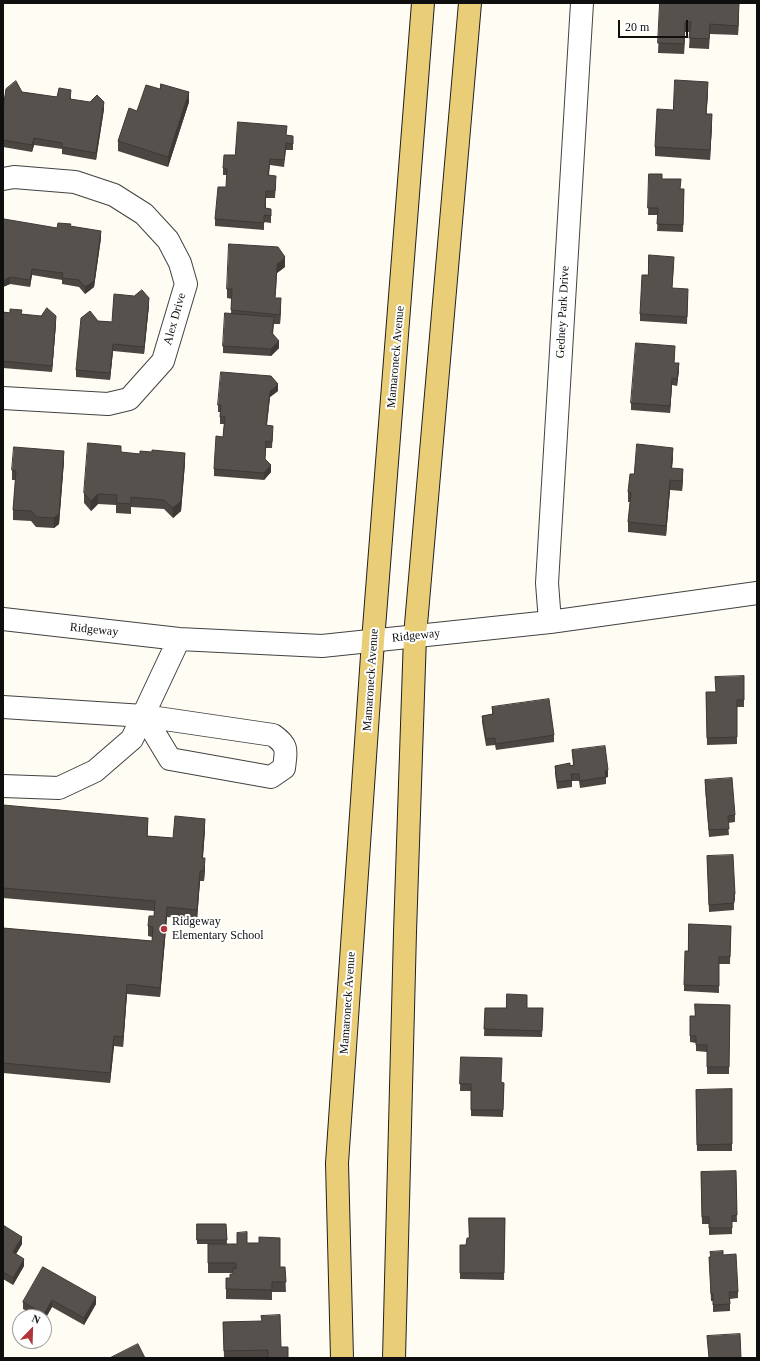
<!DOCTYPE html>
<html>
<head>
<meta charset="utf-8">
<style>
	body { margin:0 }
	#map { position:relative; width:760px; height:1361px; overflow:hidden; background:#fefcf3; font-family:Georgia,serif }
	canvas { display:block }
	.frame { position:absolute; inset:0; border:4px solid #0f0f0f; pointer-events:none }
	.north { position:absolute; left:12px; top:1309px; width:40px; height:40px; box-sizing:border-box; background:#fff; border:1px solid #9f9f9f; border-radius:50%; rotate:23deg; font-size:11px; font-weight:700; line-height:16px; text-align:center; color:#0f0f0f }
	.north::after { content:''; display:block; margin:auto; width:14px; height:18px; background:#b1363c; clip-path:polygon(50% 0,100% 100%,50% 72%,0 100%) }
	.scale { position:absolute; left:618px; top:20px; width:70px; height:18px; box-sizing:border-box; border:2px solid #0f0f0f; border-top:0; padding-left:5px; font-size:12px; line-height:14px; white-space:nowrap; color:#0f0f0f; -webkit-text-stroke:3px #fff; paint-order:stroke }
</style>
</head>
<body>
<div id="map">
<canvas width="760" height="1361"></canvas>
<div class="frame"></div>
<div class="north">N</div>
<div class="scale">20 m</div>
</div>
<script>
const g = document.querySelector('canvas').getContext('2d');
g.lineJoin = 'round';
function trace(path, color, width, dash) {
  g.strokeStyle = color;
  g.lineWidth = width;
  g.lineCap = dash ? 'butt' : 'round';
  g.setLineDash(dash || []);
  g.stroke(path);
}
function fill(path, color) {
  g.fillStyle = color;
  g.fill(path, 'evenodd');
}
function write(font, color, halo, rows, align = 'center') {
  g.font = font + ' Georgia,serif';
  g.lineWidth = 4;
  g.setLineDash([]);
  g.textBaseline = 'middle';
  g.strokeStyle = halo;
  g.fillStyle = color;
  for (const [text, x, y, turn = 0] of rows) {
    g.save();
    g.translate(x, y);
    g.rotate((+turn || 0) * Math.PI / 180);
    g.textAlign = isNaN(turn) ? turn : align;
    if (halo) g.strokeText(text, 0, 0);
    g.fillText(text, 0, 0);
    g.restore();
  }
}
const minor = new Path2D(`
	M 3,179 L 14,177 L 75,182 L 114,195 L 144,214 L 168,240 L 180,263 L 186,284 L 163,361 L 129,399 L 108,404 L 3,398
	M 3,619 L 179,639 L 322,646 L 550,622 L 757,593
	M 550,622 L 547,583 L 582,3
	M 3,707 L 144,716 L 273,735 C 289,746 286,751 284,768 L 271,777 L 170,759 L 144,716
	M 3,786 L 59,788 L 95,771 L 132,739 L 179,639`);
const major = new Path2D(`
	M 342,1358 L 337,1163 L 373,641 L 423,3
	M 394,1358 L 405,932 L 415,636 L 470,3`);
const wall = new Path2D(`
	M 660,3 L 739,13 L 738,35 L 710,34 L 709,49 L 689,48 L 690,32 L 685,32 L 684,54 L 658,53 Z
	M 160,89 L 189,102 L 168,167 L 118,151 L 118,141 L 137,111 Z
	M 22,92 L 57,97 L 71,97 L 71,99 L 104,109 L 96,160 L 62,154 L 62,149 L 34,145 L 32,152 L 3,147 L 3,109 Z
	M 708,92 L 706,114 L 712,124 L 710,160 L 655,156 L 655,147 L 673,110 Z
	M 287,135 L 293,143 L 293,150 L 286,150 L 284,167 L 270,165 L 269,175 L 276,182 L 275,198 L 266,198 L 266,208 L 271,215 L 271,223 L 264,222 L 264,230 L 215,226 L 215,219 L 226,187 L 227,175 L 223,175 L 223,168 L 235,155 Z
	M 649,174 L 662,179 L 681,189 L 684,189 L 683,232 L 657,231 L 658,215 L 648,215 Z
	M 3,225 L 57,228 L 71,227 L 101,238 L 94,287 L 85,294 L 79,287 L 62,284 L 62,280 L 32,275 L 30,287 L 10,284 L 3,287 Z
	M 674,264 L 672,288 L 688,296 L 687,324 L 640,321 L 640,314 L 648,275 Z
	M 285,267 L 277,273 L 275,298 L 281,308 L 280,324 L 274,324 L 273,334 L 279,348 L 271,356 L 223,353 L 223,346 L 231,313 L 232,299 L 227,298 L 227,289 Z
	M 149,305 L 144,354 L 113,351 L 110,380 L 76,377 L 76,370 L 98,321 L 112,322 Z
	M 3,312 L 22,314 L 56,323 L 52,372 L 3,368 Z
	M 675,353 L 674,363 L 679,370 L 677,386 L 672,385 L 670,413 L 631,410 L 631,403 Z
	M 278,391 L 270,397 L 267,425 L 273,432 L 272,448 L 266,448 L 265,459 L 271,472 L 264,480 L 214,476 L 214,469 L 223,437 L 224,424 L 220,424 L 220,412 L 218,412 L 218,405 Z
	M 121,452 L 185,463 L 181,511 L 173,518 L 164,509 L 131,507 L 131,514 L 116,513 L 116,505 L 98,504 L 91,511 L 84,503 L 84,493 Z
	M 673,457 L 672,468 L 683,479 L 682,491 L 670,490 L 666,536 L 628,532 L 628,522 L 630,502 L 628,502 L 628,492 L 634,474 Z
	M 64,461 L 59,524 L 54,528 L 36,527 L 31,521 L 13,520 L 13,510 L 16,480 L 12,480 L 12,470 Z
	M 744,676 L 744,707 L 737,707 L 737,744 L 707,745 L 706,692 L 715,692 Z
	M 492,707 L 554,735 L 554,742 L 496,750 L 495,745 L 486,746 L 482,722 L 482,716 L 492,714 Z
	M 572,750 L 608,777 L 606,777 L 606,784 L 580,788 L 579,781 L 572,781 L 572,787 L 557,789 L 555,773 L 555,766 L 573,765 Z
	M 705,780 L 735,815 L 735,822 L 728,823 L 729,835 L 709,837 L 705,787 Z
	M 3,805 L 148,828 L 147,836 L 173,838 L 205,829 L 203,858 L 205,868 L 204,881 L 200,881 L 197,920 L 167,917 L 160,997 L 127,994 L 123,1047 L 114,1046 L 110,1083 L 3,1073 L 3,928 L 152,941 L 152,937 L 148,936 L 148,926 L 154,916 L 154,911 L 3,898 Z
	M 707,856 L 735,894 L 735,901 L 734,901 L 734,910 L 709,912 Z
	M 731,926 L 730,964 L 719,964 L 719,993 L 684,991 L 684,985 L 688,951 Z
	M 730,1005 L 729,1074 L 707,1074 L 707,1052 L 696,1051 L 696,1043 L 690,1042 L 690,1016 L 695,1016 Z
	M 485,1008 L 543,1008 L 542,1037 L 484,1036 Z
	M 461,1057 L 501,1083 L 504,1083 L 503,1117 L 471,1116 L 471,1091 L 460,1091 Z
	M 732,1089 L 732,1151 L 697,1151 L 696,1090 Z
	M 736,1171 L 737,1222 L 732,1222 L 732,1234 L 709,1235 L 709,1224 L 702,1224 L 701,1172 Z
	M 505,1218 L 504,1280 L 460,1279 L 460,1245 L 466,1245 L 469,1238 Z
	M 197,1224 L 226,1224 L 227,1244 L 197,1244 Z
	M 3,1225 L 22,1244 L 16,1254 L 24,1266 L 13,1285 L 3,1279 Z
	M 247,1243 L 259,1243 L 280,1267 L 285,1267 L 286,1292 L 272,1292 L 272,1300 L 226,1299 L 226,1278 L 230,1278 L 233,1274 L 233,1273 L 208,1273 L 208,1244 L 237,1244 Z
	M 723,1255 L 738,1292 L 738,1298 L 730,1299 L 730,1311 L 713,1312 L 713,1301 L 711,1301 L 709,1257 Z
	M 43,1267 L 96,1304 L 84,1325 L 52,1307 L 44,1321 L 44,1317 L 38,1317 L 23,1309 L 23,1302 Z
	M 223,1322 L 281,1347 L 288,1358 L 268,1358 L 268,1357 L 224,1358 Z`);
const shadedWall = new Path2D(`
	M 739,3 L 739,13 L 738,35 L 738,26 Z
	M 685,22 L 685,32 L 684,54 L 684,44 Z
	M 708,82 L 708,92 L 706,124 L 706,114 Z
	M 189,92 L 189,102 L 168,167 L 168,157 Z
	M 104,102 L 104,109 L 96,160 L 96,153 Z
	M 712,114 L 712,124 L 710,160 L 710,150 Z
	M 34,138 L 34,145 L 32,152 L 32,145 Z
	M 101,231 L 101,238 L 94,287 L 85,294 L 85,287 Z
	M 285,257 L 285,267 L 277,273 L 275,308 L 277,264 Z
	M 32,269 L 32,275 L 30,287 L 30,280 Z
	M 10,277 L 10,284 L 3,287 L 3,281 Z
	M 149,298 L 149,305 L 144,354 L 144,347 Z
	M 281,298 L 281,308 L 280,324 L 280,315 Z
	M 56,316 L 56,323 L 52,372 L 52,366 Z
	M 279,341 L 279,348 L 271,356 L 271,349 Z
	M 113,344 L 113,351 L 110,380 L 110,373 Z
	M 679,363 L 679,370 L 677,386 L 677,379 Z
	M 672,378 L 672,385 L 670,413 L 670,406 Z
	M 278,384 L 278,391 L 270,397 L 266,432 L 270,391 Z
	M 673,448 L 673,457 L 671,478 L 671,468 Z
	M 64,451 L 64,461 L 59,524 L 54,528 L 54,518 Z
	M 185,453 L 185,463 L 181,511 L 173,518 L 173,508 Z
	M 271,465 L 271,472 L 264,480 L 264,473 Z
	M 683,469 L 683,479 L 682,491 L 682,481 Z
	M 670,480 L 670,490 L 666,536 L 666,526 Z
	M 98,494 L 98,504 L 91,511 L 91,501 Z
	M 608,770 L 608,777 L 605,778 L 605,771 Z
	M 148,818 L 148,828 L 147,846 L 147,836 Z
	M 205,819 L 205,829 L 202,868 L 202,858 Z
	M 205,858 L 205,868 L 204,881 L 204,871 Z
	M 200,871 L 200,881 L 197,920 L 197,910 Z
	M 167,907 L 167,917 L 160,997 L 160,988 Z
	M 127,984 L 127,994 L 123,1047 L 123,1037 Z
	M 114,1036 L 114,1046 L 110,1083 L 110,1073 Z
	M 22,1237 L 22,1244 L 13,1259 L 13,1252 Z
	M 24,1259 L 24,1266 L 13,1285 L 13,1278 Z
	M 96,1297 L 96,1304 L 84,1325 L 84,1318 Z
	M 52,1300 L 52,1307 L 44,1321 L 44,1314 Z`);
const building = new Path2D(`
	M 660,3 L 739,3 L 738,26 L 710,24 L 709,39 L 689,38 L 691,22 L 685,22 L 684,44 L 658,43 Z
	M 675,80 L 708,82 L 706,114 L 712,114 L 710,150 L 655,147 L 657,109 L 673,110 Z
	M 16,81 L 22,92 L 57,97 L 59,88 L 71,90 L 70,99 L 90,102 L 97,95 L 104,102 L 96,153 L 62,147 L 62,143 L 34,138 L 32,145 L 3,140 L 3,109 L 6,89 Z
	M 161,84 L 189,92 L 168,157 L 118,141 L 129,108 L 137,111 L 146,85 L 160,89 Z
	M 238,122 L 287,126 L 286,135 L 293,136 L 293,144 L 286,143 L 284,160 L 270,159 L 268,175 L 276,176 L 275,191 L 266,191 L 265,208 L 271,209 L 271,216 L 264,215 L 264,223 L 215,219 L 218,187 L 226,187 L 227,169 L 223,168 L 224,155 L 235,155 Z
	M 649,174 L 662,174 L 662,179 L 681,179 L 680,189 L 684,189 L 683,225 L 657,224 L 658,208 L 648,208 Z
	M 4,219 L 57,228 L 58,223 L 71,224 L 70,226 L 101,231 L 94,281 L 85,287 L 79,280 L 62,278 L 63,273 L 32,269 L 30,280 L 10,277 L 3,281 L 3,225 Z
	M 229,244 L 278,247 L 285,257 L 277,264 L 275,298 L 281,298 L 280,315 L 231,310 L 232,289 L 227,289 Z
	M 649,255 L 674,257 L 672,288 L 688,289 L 687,317 L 640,314 L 642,275 L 648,275 Z
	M 142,290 L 149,298 L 144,347 L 113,344 L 110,373 L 76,370 L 81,318 L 90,311 L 98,321 L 112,322 L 114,294 L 134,296 Z
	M 47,308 L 56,316 L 52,366 L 3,361 L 3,312 L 10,313 L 10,309 L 22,310 L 21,314 L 41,316 Z
	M 225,313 L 274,317 L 272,333 L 279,341 L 271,349 L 223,346 Z
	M 636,343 L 675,346 L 674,363 L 679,363 L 677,379 L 672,378 L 670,406 L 631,403 Z
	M 221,372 L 271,376 L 278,384 L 270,391 L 266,425 L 273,426 L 272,442 L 266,441 L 265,459 L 271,465 L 264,473 L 214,469 L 216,436 L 223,437 L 225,417 L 220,417 L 221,405 L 218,405 Z
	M 88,443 L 121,446 L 121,452 L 140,454 L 140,451 L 152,452 L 152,450 L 185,453 L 181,501 L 173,508 L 164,500 L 131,497 L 131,504 L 116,503 L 117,495 L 98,494 L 91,501 L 84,493 Z
	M 637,444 L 673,448 L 671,468 L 683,469 L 682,481 L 670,480 L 666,526 L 628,522 L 631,493 L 628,492 L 630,474 L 634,474 Z
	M 14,447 L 64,451 L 59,514 L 54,518 L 36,517 L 31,511 L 13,510 L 16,471 L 12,470 Z
	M 744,676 L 744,700 L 737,700 L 737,737 L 707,738 L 706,692 L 716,692 L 715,677 Z
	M 549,699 L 554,735 L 496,744 L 495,738 L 486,739 L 482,716 L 493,714 L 492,707 Z
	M 605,746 L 608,770 L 605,771 L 606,777 L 580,781 L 579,774 L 571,774 L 572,780 L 557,782 L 555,766 L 570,763 L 570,766 L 574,765 L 572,750 Z
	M 732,778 L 735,815 L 728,816 L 729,829 L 709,830 L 705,780 Z
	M 3,805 L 148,818 L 147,836 L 173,838 L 175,816 L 205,819 L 202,858 L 205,858 L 204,871 L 200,871 L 197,910 L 167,907 L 160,988 L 127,984 L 123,1037 L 114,1036 L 110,1073 L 3,1063 L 3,928 L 152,941 L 153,927 L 148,926 L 149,916 L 154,916 L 155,901 L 3,888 Z
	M 733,855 L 735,894 L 734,894 L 734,903 L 709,905 L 707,856 Z
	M 689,924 L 731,926 L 730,957 L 719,957 L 719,986 L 684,985 L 685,951 L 688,951 Z
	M 507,994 L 527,995 L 527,1008 L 543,1008 L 542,1031 L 484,1029 L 485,1008 L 506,1008 Z
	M 695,1004 L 730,1005 L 729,1067 L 707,1067 L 707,1045 L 696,1045 L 696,1036 L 690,1036 L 690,1016 L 695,1016 Z
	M 461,1057 L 502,1058 L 501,1082 L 504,1083 L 503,1110 L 471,1110 L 471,1084 L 460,1084 Z
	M 732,1089 L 732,1144 L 697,1145 L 696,1090 Z
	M 736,1171 L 737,1215 L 732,1216 L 732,1228 L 709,1228 L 709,1217 L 702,1217 L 701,1172 Z
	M 469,1218 L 505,1218 L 504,1273 L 460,1273 L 460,1245 L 466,1245 L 467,1238 L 469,1238 Z
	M 197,1224 L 226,1224 L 227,1240 L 197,1240 Z
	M 3,1225 L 22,1237 L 13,1252 L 24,1259 L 13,1278 L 3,1272 Z
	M 247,1232 L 247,1243 L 259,1243 L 259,1237 L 280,1238 L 280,1267 L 285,1267 L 286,1282 L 272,1282 L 272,1290 L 226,1289 L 226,1278 L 230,1278 L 230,1274 L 233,1274 L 233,1268 L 236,1269 L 236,1263 L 208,1263 L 208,1244 L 237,1244 L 237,1233 Z
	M 723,1251 L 723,1255 L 736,1254 L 738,1292 L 729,1292 L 730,1304 L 713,1305 L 713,1294 L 711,1294 L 709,1257 L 711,1257 L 710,1252 Z
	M 43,1267 L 96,1297 L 84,1318 L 52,1300 L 44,1314 L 23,1302 Z
	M 280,1315 L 281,1347 L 288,1347 L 288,1358 L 268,1358 L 268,1350 L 224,1351 L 223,1322 L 262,1321 L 261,1316 Z
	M 740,1334 L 741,1358 L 703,1358 L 709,1358 L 707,1336 Z
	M 138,1344 L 145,1358 L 110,1358 Z`);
const markers = [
	[164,929,4,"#b1363c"]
];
const streetNames = [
	["Gedney Park Drive",563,312,-87],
	["Alex Drive",175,319,-74],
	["Mamaroneck Avenue",396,357,-85],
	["Ridgeway",94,630,6],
	["Ridgeway",416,636,-6],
	["Mamaroneck Avenue",371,680,-86],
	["Mamaroneck Avenue",348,1003,-86]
];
const poiNames = [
	["Ridgeway",172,922],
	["Elementary School",172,936]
];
trace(minor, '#424242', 24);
trace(major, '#202020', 24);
trace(minor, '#fff', 22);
trace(major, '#eace77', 22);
fill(wall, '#4b4642');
fill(shadedWall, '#3d3936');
fill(building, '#57514d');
trace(building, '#3d3936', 1);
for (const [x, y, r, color] of markers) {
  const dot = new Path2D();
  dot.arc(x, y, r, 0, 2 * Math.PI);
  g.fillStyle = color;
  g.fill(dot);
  trace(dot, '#fff', 1.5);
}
write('12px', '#0f0f0f', '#fff', streetNames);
write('12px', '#0f0f0f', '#fff', poiNames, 'left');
</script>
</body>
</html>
